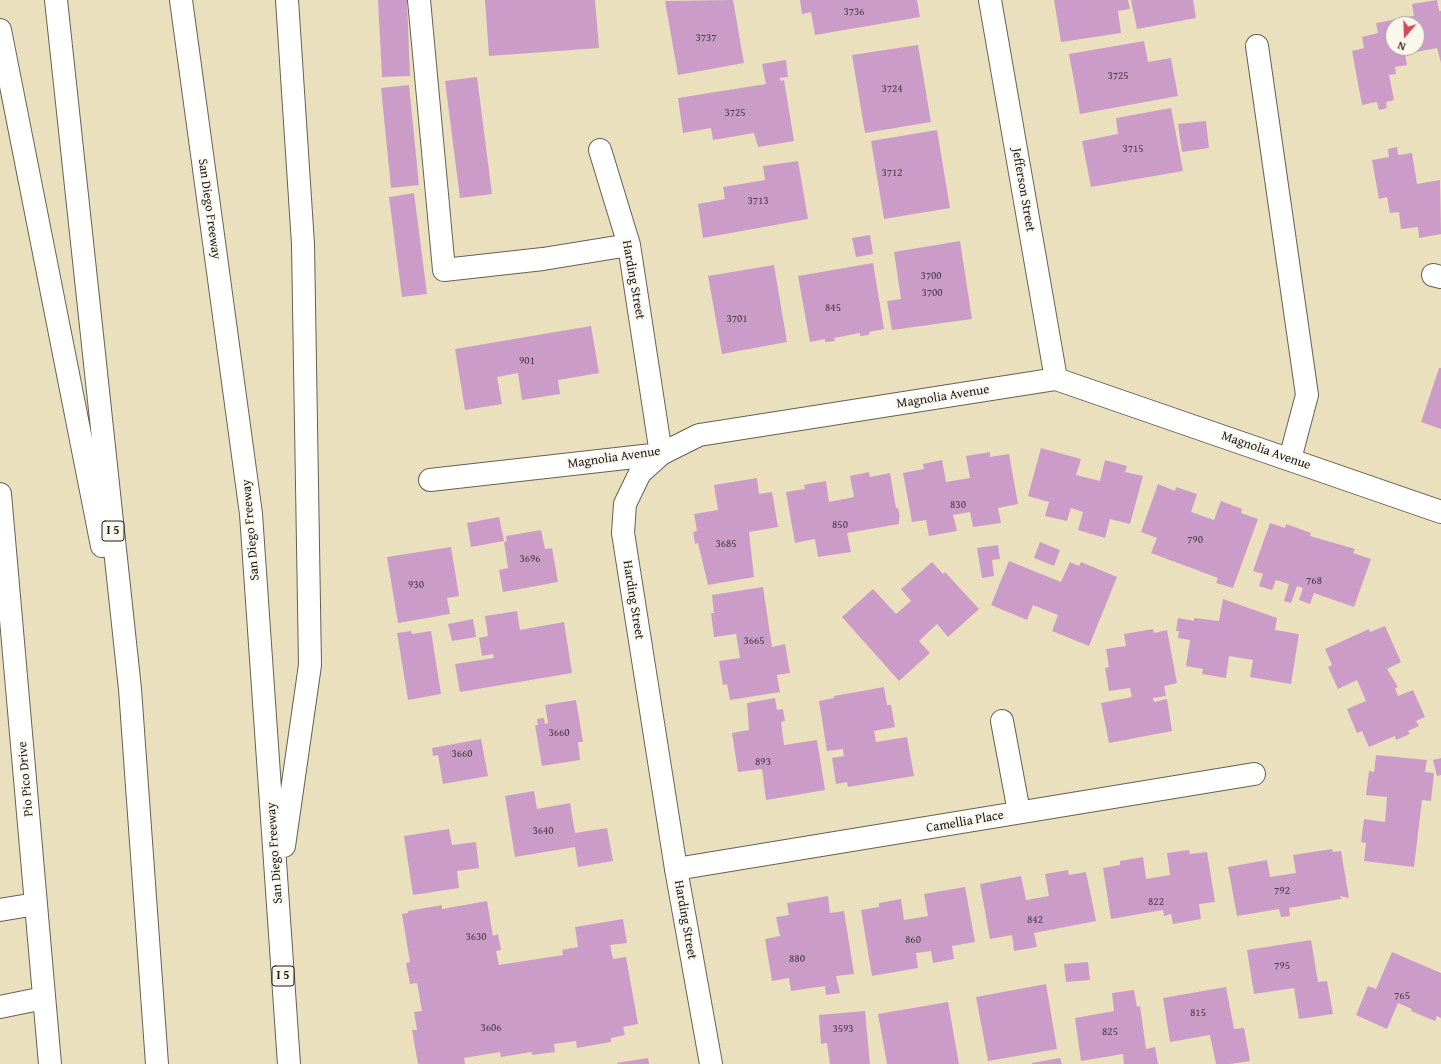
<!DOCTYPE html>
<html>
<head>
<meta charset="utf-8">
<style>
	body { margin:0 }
	#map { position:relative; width:1441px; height:1064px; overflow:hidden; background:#ebe0bd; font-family:"Gentium Book Plus",serif }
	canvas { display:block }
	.north { position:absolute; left:1385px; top:16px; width:40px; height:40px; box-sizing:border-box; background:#fbf7ec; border:1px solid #a29f99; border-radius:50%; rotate:199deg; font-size:11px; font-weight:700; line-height:16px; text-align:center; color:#1c1c1c }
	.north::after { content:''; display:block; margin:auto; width:14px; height:18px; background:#d1495b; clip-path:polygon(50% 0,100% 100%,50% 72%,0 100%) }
</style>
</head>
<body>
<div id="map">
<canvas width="1441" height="1064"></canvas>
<div class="north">N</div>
</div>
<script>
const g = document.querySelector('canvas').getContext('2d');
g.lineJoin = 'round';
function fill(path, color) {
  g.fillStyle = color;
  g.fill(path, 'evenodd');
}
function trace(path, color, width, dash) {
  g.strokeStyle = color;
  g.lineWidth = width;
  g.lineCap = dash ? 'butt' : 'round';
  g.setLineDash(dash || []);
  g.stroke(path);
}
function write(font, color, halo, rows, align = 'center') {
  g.font = font + ' "Gentium Book Plus",serif';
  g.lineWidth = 3.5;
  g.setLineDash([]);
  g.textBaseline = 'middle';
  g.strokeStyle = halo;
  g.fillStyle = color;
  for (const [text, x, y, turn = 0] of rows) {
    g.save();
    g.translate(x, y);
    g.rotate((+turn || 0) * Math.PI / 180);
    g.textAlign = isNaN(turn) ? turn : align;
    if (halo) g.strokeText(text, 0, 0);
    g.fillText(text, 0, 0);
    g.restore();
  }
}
const building = new Path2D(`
	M 378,0 L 407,0 L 410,76 L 382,77 Z
	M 485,0 L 595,0 L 599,48 L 489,56 Z
	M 733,0 L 744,63 L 678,75 L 665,1 Z
	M 800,0 L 917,0 L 920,17 L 815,35 L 811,12 L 802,14 Z
	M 1054,0 L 1128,0 L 1130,9 L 1118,11 L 1121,33 L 1061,42 Z
	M 1131,0 L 1193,0 L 1196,18 L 1137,29 Z
	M 1437,0 L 1439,11 L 1441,11 L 1441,63 L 1437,48 L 1405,54 L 1407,65 L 1395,67 L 1396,74 L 1389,75 L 1394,100 L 1386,102 L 1387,108 L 1379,110 L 1377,102 L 1362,105 L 1352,51 L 1364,48 L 1362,37 L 1378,33 L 1376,23 L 1414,16 L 1412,4 ZM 1393,24 L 1417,24 L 1417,48 L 1393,48 Z
	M 1144,41 L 1148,62 L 1171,58 L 1178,96 L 1080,114 L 1069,54 Z
	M 918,45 L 931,122 L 865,133 L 852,55 Z
	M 786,60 L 788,77 L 779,78 L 781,81 L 784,80 L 794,141 L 758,147 L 754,133 L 713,140 L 711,128 L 683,133 L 678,98 L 766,84 L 762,64 Z
	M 477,77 L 492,194 L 460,198 L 445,81 Z
	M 409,85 L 419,185 L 391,188 L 381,88 Z
	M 1171,108 L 1183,171 L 1091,187 L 1082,141 L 1118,134 L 1116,118 Z
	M 1206,121 L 1209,148 L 1182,152 L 1178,124 Z
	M 937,130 L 950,208 L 884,219 L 871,141 Z
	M 1397,147 L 1398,155 L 1412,153 L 1417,184 L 1440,180 L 1441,234 L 1419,238 L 1418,227 L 1401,229 L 1399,212 L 1390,213 L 1387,197 L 1379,199 L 1372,160 L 1389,157 L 1388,149 Z
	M 798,161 L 808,219 L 703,238 L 698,204 L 725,199 L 723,187 L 765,180 L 763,166 Z
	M 414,193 L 427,294 L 402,297 L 389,197 Z
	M 870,235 L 873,254 L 856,257 L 852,238 Z
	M 960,241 L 972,319 L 892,330 L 887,301 L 901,299 L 894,252 Z
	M 873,263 L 884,329 L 869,332 L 869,335 L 860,336 L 860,333 L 834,338 L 835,341 L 825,342 L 825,339 L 810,342 L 798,276 Z
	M 774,265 L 787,342 L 722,354 L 708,276 Z
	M 591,326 L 599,373 L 558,380 L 560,394 L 522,400 L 518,373 L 497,377 L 502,404 L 465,410 L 455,349 Z
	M 1439,368 L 1441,368 L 1441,429 L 1421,422 Z
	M 1041,448 L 1081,459 L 1076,475 L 1100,481 L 1105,460 L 1127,466 L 1125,472 L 1143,476 L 1130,524 L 1110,519 L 1105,538 L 1078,530 L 1083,512 L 1071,508 L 1067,521 L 1045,516 L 1049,502 L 1028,496 Z
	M 990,452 L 990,457 L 1009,454 L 1018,504 L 998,508 L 1001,523 L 973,527 L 970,512 L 953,515 L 957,531 L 929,536 L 926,520 L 912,522 L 903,473 L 924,469 L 923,464 L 942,460 L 946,482 L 970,478 L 966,456 Z
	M 869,472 L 870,477 L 890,473 L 896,508 L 898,508 L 900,517 L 899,517 L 899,524 L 847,533 L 851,552 L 818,557 L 815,539 L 795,543 L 786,492 L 805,489 L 804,485 L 826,481 L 829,502 L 854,497 L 850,476 Z
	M 757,478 L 759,494 L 772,492 L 778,527 L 749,532 L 754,577 L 708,585 L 698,543 L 695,544 L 693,532 L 697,531 L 694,514 L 718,510 L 714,485 Z
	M 1158,484 L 1175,491 L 1176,487 L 1197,494 L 1191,512 L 1214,520 L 1221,501 L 1242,509 L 1241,513 L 1258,519 L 1233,588 L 1216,583 L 1218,578 L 1151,553 L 1157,538 L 1141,532 Z
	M 499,517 L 504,541 L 471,547 L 467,523 Z
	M 1270,523 L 1285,528 L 1286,524 L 1311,533 L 1310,536 L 1355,549 L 1353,553 L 1371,559 L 1354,607 L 1314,593 L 1310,604 L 1299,600 L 1303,588 L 1297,586 L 1291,603 L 1284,601 L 1289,584 L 1276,580 L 1272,590 L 1259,586 L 1263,574 L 1253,571 Z
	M 541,530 L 545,549 L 552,548 L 558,582 L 503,592 L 499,570 L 508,568 L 504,542 L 507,541 L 506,536 Z
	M 1040,542 L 1060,550 L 1054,566 L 1034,558 Z
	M 998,545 L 1000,559 L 992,560 L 994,576 L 982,578 L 977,548 Z
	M 451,547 L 459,596 L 447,598 L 450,614 L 398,623 L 387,557 Z
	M 1009,561 L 1061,582 L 1070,562 L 1079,566 L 1081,562 L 1117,577 L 1089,646 L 1052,631 L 1058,615 L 1033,605 L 1027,620 L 991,605 Z
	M 932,562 L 943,574 L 945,572 L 979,609 L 948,637 L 937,624 L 919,641 L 930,653 L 899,681 L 842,617 L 873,589 L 896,614 L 911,601 L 901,589 Z
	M 763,587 L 772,647 L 785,644 L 790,673 L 777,675 L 780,692 L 730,700 L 727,684 L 723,685 L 719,661 L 740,658 L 736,634 L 714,637 L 711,613 L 714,613 L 712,595 Z
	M 1223,599 L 1277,618 L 1275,630 L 1299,634 L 1291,684 L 1250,677 L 1253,660 L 1229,656 L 1226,678 L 1202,674 L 1203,669 L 1186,666 L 1190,640 L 1178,638 L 1179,631 L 1176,631 L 1178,618 L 1194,621 L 1194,618 L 1219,621 Z
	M 517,611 L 520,630 L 564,622 L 572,673 L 460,692 L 455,664 L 494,658 L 493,654 L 482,656 L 479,638 L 488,636 L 485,616 Z
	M 473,619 L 476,637 L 452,641 L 448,624 Z
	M 1385,626 L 1401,662 L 1387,669 L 1398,687 L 1395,688 L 1398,696 L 1413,690 L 1425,717 L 1416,721 L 1419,726 L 1408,731 L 1410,734 L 1396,740 L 1395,736 L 1369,747 L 1362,731 L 1357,733 L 1347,709 L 1366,701 L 1357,680 L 1338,689 L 1328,667 L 1332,665 L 1325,649 L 1369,629 L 1370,632 Z
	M 1153,629 L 1154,633 L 1167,630 L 1177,683 L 1164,686 L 1166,696 L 1153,698 L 1154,702 L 1167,699 L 1172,731 L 1109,743 L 1101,703 L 1132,697 L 1130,688 L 1109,691 L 1105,668 L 1109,667 L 1106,649 L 1126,646 L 1124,634 Z
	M 411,631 L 412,634 L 431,631 L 441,694 L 408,700 L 397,633 Z
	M 884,687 L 887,705 L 891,705 L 895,727 L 874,731 L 876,742 L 907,737 L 914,776 L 848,787 L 847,782 L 836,784 L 832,758 L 844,756 L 843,749 L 827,751 L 819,701 L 834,698 L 834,696 Z
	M 775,698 L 777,710 L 783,709 L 785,721 L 781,722 L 784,745 L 817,740 L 825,790 L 766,800 L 762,769 L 738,772 L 732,733 L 749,730 L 747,703 Z
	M 576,700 L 583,742 L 578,742 L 580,760 L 542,766 L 535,725 L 538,725 L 537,719 L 544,718 L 545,724 L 548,723 L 545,705 Z
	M 481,739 L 488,776 L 443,784 L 438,755 L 433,756 L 432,748 Z
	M 1376,755 L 1427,760 L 1425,772 L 1434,773 L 1431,801 L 1422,800 L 1414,867 L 1364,861 L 1366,843 L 1361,842 L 1364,819 L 1385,822 L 1387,797 L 1366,795 L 1369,771 L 1374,772 Z
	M 1441,758 L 1441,775 L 1437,776 L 1433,760 Z
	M 534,791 L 537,809 L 570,803 L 575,833 L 607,828 L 613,861 L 578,867 L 575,847 L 515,857 L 505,796 Z
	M 449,829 L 452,845 L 476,842 L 479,868 L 457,871 L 459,888 L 413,895 L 404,836 Z
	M 1332,849 L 1333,852 L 1341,851 L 1349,898 L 1340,896 L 1341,899 L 1289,908 L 1290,916 L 1281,917 L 1279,909 L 1237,916 L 1228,867 L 1267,860 L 1270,877 L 1296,873 L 1293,855 Z
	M 1189,850 L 1190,854 L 1207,852 L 1215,902 L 1199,904 L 1201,919 L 1173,924 L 1171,914 L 1164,916 L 1163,910 L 1111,919 L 1103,868 L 1120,865 L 1120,861 L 1143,857 L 1146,879 L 1170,875 L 1167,853 Z
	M 1068,870 L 1069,875 L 1086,872 L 1096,921 L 1034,933 L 1037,947 L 1014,951 L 1012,935 L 990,939 L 980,884 L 1021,876 L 1026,900 L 1049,896 L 1045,874 Z
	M 965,887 L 975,942 L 952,946 L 954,959 L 933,963 L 931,951 L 916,953 L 918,968 L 872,976 L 861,910 L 879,907 L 879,903 L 901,899 L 904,920 L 928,916 L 924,894 Z
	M 828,896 L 830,913 L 844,911 L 854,974 L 836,976 L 840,993 L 826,995 L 825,986 L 791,991 L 789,978 L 772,981 L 765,939 L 780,936 L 776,917 L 789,915 L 787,903 Z
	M 487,901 L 493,936 L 498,934 L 501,950 L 496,951 L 499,965 L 563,955 L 562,950 L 578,947 L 575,927 L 623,919 L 627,943 L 610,945 L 613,959 L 626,957 L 638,1024 L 623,1027 L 625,1035 L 611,1038 L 611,1042 L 577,1048 L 576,1041 L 554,1044 L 555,1052 L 532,1055 L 532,1052 L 501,1057 L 500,1052 L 464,1058 L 465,1064 L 418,1064 L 412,1030 L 417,1030 L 414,1012 L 422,1011 L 417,983 L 410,984 L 406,963 L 410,962 L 402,914 L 408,913 L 408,911 L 442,905 L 442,909 Z
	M 1311,940 L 1318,982 L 1327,981 L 1333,1014 L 1299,1019 L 1294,988 L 1254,994 L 1247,950 Z
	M 1392,952 L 1441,973 L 1441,1018 L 1437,1016 L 1435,1021 L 1411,1011 L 1412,1009 L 1398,1003 L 1387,1029 L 1356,1015 L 1368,986 L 1376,989 Z
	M 1088,962 L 1090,980 L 1066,982 L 1064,964 Z
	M 1046,984 L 1057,1049 L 988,1061 L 976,997 Z
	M 1226,987 L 1234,1029 L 1244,1028 L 1250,1061 L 1230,1064 L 1216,1064 L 1210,1035 L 1170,1042 L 1163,998 Z
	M 1134,990 L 1137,1007 L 1140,1006 L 1146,1049 L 1155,1047 L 1158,1064 L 1124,1064 L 1123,1054 L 1081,1061 L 1075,1018 L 1114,1011 L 1112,993 Z
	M 948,1002 L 959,1064 L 887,1064 L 878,1014 Z
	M 865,1011 L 870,1064 L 830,1064 L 827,1043 L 821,1044 L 819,1015 Z
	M 648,1058 L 649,1064 L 617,1064 L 617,1063 Z
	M 1060,1058 L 1062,1064 L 1032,1064 L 1032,1063 Z`);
const minor = new Path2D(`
	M 419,0 L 444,270 L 543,259 L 629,245
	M 1257,46 L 1307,395 L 1290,459
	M 1433,275 L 1441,277
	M 430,480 L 661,454 L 629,245 L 600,150
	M 0,494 L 50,1064
	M 1002,721 L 1019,812
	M 676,869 L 1254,774
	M 0,910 L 36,904
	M 0,1007 L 44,998`);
const major = new Path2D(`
	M 990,0 L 1056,379
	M 711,1064 L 676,869 L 623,533 L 625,504 L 640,473 L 661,454 L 699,435 L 1056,379 L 1441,512`);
const highway = new Path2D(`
	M 56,0 L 130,689 L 157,1064
	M 181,0 L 251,514 L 289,1064
	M 0,30 L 102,546
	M 284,846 L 310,665 L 303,244 L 287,0`);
const numberNames = [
	["3736",854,12],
	["3737",706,38],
	["3725",1118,76],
	["3724",892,89],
	["3725",735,113],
	["3715",1133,149],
	["3712",892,173],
	["3713",758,201],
	["3700",931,276],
	["3700",932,293],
	["845",833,308],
	["3701",737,319],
	["901",527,361],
	["830",958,505],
	["850",840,525],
	["790",1195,540],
	["3685",726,544],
	["3696",530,559],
	["768",1314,581],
	["930",416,585],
	["3665",754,641],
	["3660",559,733],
	["3660",462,754],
	["893",763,762],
	["3640",543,831],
	["792",1282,891],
	["822",1156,902],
	["842",1035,920],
	["3630",476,937],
	["860",913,940],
	["880",797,959],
	["795",1282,966],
	["765",1402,996],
	["815",1198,1013],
	["3606",491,1028],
	["3593",843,1029],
	["825",1110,1032]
];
const shields = [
	[113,531,22],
	[283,976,22]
];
const shieldNames = [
	["I 5",113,531],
	["I 5",283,976]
];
const streetNames = [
	["Jefferson Street",1023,190,80],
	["San Diego Freeway",209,209,82],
	["Harding Street",633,280,80],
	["Magnolia Avenue",943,397,-9],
	["Magnolia Avenue",1266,451,19],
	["Magnolia Avenue",614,458,-8],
	["San Diego Freeway",251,530,-95],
	["Harding Street",633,600,81],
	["Pio Pico Drive",26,779,-95],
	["Camellia Place",965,822,-10],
	["San Diego Freeway",275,853,-94],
	["Harding Street",685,920,80]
];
fill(building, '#cb9cc8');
trace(minor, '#646154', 24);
trace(major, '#646154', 24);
trace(highway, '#646154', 24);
trace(minor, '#fff', 22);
trace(major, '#fff', 22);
trace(highway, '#fff', 22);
write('11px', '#483c47', null, numberNames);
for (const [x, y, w] of shields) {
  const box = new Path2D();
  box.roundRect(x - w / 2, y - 10, w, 20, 3);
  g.fillStyle = '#fbf7ec';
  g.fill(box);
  trace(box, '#1c1c1c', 1);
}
write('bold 12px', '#1c1c1c', null, shieldNames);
write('13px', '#1c1c1c', '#fbf7ec', streetNames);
</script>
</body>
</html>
